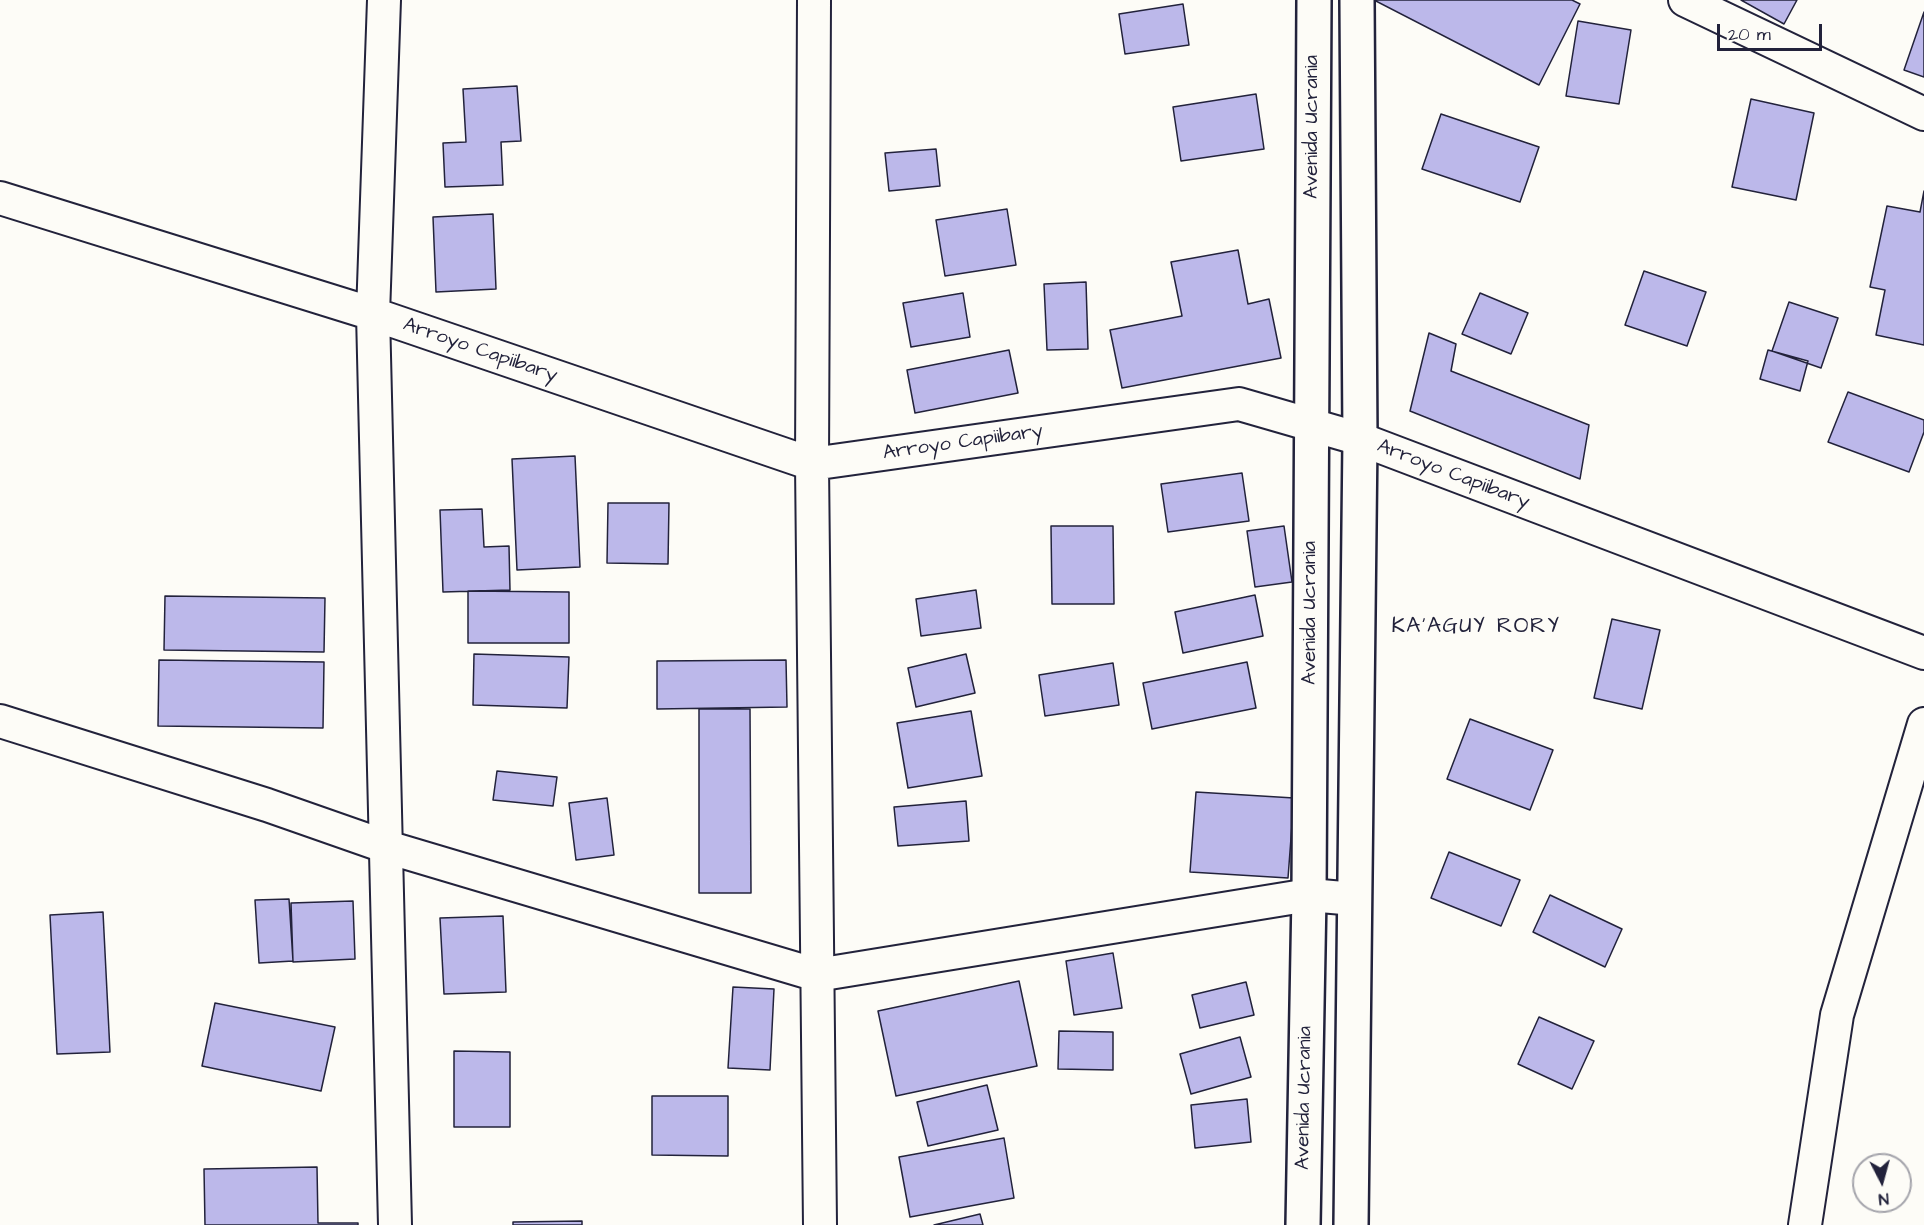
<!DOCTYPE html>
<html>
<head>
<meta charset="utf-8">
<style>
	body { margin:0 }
	#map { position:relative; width:1924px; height:1225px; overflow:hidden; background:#fdfcf7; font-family:"Architects Daughter",sans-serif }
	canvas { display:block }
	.north { position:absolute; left:1852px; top:1153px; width:60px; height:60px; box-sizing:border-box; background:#fdfcf7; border:2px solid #a5a5ac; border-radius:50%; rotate:174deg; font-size:16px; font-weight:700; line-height:24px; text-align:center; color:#22223b }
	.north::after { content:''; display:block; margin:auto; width:21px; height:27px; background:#22223b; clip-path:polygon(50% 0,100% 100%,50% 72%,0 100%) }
	.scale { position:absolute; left:1717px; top:24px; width:105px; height:27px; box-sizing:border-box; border:3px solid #22223b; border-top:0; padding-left:8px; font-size:18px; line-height:21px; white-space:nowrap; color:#22223b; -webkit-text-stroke:4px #fdfcf7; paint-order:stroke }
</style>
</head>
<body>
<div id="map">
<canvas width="1924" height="1225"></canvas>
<div class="north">N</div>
<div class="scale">20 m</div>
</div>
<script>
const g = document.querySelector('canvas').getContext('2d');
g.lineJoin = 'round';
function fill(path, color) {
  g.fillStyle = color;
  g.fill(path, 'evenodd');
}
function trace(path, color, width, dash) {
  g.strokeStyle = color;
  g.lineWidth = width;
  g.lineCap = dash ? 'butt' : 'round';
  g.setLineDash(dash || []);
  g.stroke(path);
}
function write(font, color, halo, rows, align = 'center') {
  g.font = font + ' "Architects Daughter",sans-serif';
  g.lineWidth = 4.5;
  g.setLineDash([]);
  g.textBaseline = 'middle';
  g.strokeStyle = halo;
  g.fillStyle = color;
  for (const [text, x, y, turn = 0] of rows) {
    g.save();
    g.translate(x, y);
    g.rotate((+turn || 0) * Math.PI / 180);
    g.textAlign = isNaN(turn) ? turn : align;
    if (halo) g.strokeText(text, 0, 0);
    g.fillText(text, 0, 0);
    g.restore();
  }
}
const building = new Path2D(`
	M 1374,0 L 1572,0 L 1580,4 L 1539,85 Z
	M 1741,0 L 1797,0 L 1784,24 Z
	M 1183,4 L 1189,45 L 1125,54 L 1119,14 Z
	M 1924,12 L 1924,77 L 1904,70 Z
	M 1578,21 L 1631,30 L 1619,104 L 1566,96 Z
	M 517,86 L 521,141 L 501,142 L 503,185 L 445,187 L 443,143 L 466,142 L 463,89 Z
	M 1256,94 L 1264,149 L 1181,161 L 1173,107 Z
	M 1751,99 L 1814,113 L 1796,200 L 1732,187 Z
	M 1441,114 L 1539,147 L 1520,202 L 1422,169 Z
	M 936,149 L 940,186 L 889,191 L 885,153 Z
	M 1924,191 L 1924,345 L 1876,335 L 1885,290 L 1870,287 L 1887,206 L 1920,212 Z
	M 1007,209 L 1016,265 L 945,276 L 936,220 Z
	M 493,214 L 496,289 L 436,292 L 433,217 Z
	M 1238,250 L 1248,304 L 1269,299 L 1281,358 L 1122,388 L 1110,330 L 1182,316 L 1171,262 Z
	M 1644,271 L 1706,292 L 1687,346 L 1625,325 Z
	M 1086,282 L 1088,349 L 1047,350 L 1044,284 Z
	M 963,293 L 970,337 L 911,347 L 903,303 Z
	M 1480,293 L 1528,313 L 1511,354 L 1462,334 Z
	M 1789,302 L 1838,318 L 1821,368 L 1772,351 Z
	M 1429,333 L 1456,344 L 1451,371 L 1589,425 L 1580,479 L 1410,411 Z
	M 1009,350 L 1018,393 L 915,413 L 907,370 Z
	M 1768,350 L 1808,361 L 1800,391 L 1760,379 Z
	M 1848,392 L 1924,420 L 1924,432 L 1909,472 L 1828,442 Z
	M 575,456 L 580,567 L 517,570 L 512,459 Z
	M 1242,473 L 1249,521 L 1168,532 L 1161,484 Z
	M 608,503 L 669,503 L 668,564 L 607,563 Z
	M 482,509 L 484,547 L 509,546 L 510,590 L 443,592 L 440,510 Z
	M 1051,526 L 1113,526 L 1114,604 L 1052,604 Z
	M 1284,526 L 1292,582 L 1255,587 L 1247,531 Z
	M 976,590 L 981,628 L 921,636 L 916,599 Z
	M 468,591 L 569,592 L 569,643 L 468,643 Z
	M 1255,595 L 1263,636 L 1183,653 L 1175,612 Z
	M 165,596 L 325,598 L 324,652 L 164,650 Z
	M 1612,619 L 1660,630 L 1642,709 L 1594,698 Z
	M 474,654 L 569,657 L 567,708 L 473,705 Z
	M 966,654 L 975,693 L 916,707 L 908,668 Z
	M 159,660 L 324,662 L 323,728 L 158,726 Z
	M 786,660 L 787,707 L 657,709 L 657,661 Z
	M 1247,662 L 1256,708 L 1152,729 L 1143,683 Z
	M 1113,663 L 1119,705 L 1045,716 L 1039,675 Z
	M 699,709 L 750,709 L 751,893 L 699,893 Z
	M 971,711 L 982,776 L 908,788 L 897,723 Z
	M 1470,719 L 1553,750 L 1530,810 L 1447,779 Z
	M 497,771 L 557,777 L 553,806 L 493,800 Z
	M 1196,792 L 1294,798 L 1288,878 L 1190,872 Z
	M 607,798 L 614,855 L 576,860 L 569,803 Z
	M 966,801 L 969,841 L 898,846 L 894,807 Z
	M 1449,852 L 1520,880 L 1501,926 L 1431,898 Z
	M 1550,895 L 1622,929 L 1605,967 L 1533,932 Z
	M 289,899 L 293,961 L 259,963 L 255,900 Z
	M 353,901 L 355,959 L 293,962 L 291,903 Z
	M 103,912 L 110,1052 L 57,1054 L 50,915 Z
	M 503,916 L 506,992 L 444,994 L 440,918 Z
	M 1113,953 L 1122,1008 L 1074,1015 L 1066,961 Z
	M 1019,981 L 1037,1066 L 896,1096 L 878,1011 Z
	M 1246,982 L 1254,1015 L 1200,1028 L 1192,995 Z
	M 733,987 L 774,989 L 770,1070 L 728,1068 Z
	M 215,1003 L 335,1027 L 321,1091 L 202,1066 Z
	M 1539,1017 L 1594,1041 L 1572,1089 L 1518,1064 Z
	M 1059,1031 L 1113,1032 L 1113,1070 L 1058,1069 Z
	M 1240,1037 L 1251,1077 L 1191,1094 L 1180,1054 Z
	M 454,1051 L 510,1052 L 510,1127 L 454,1127 Z
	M 987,1085 L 998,1130 L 928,1146 L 917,1102 Z
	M 652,1096 L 728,1096 L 728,1156 L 652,1155 Z
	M 1247,1099 L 1251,1142 L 1195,1148 L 1191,1105 Z
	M 1004,1138 L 1014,1198 L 910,1217 L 899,1157 Z
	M 317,1167 L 318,1223 L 358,1223 L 358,1225 L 205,1225 L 204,1169 Z
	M 980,1214 L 983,1225 L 934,1225 Z
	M 582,1221 L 582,1225 L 513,1225 L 513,1222 Z`);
const street = new Path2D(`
	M 384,0 L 373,314 L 395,1225
	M 814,0 L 812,464 L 820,1225
	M 1685,0 L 1924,114
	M 0,198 L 373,314 L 812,464 L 1239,404 L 1360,439 L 1924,653
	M 0,721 L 267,805 L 387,847 L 817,975 L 1309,895 L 1355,899
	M 1805,1225 L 1837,1015 L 1924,724`);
const secondary = new Path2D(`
	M 1303,1225 L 1309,895 L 1314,0
	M 1351,1225 L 1360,439 L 1357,0`);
const streetNames = [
	["Avenida Ucrania",1313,127,-90],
	["Arroyo Capiibary",480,351,19],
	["Arroyo Capiibary",963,443,-8],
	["Arroyo Capiibary",1453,475,21],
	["Avenida Ucrania",1311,613,-90],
	["Avenida Ucrania",1305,1098,-89]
];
const quarterNames = [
	["KA'AGUY RORY",1476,627]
];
fill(building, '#bcb8ea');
trace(building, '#22223b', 1.5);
trace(street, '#22223b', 36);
trace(secondary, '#22223b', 38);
trace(street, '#fdfcf7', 32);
trace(secondary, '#fdfcf7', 33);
write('20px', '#22223b', '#fdfcf7', streetNames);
g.letterSpacing = '1.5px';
write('22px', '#22223b', '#fdfcf7', quarterNames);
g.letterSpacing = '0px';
</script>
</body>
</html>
